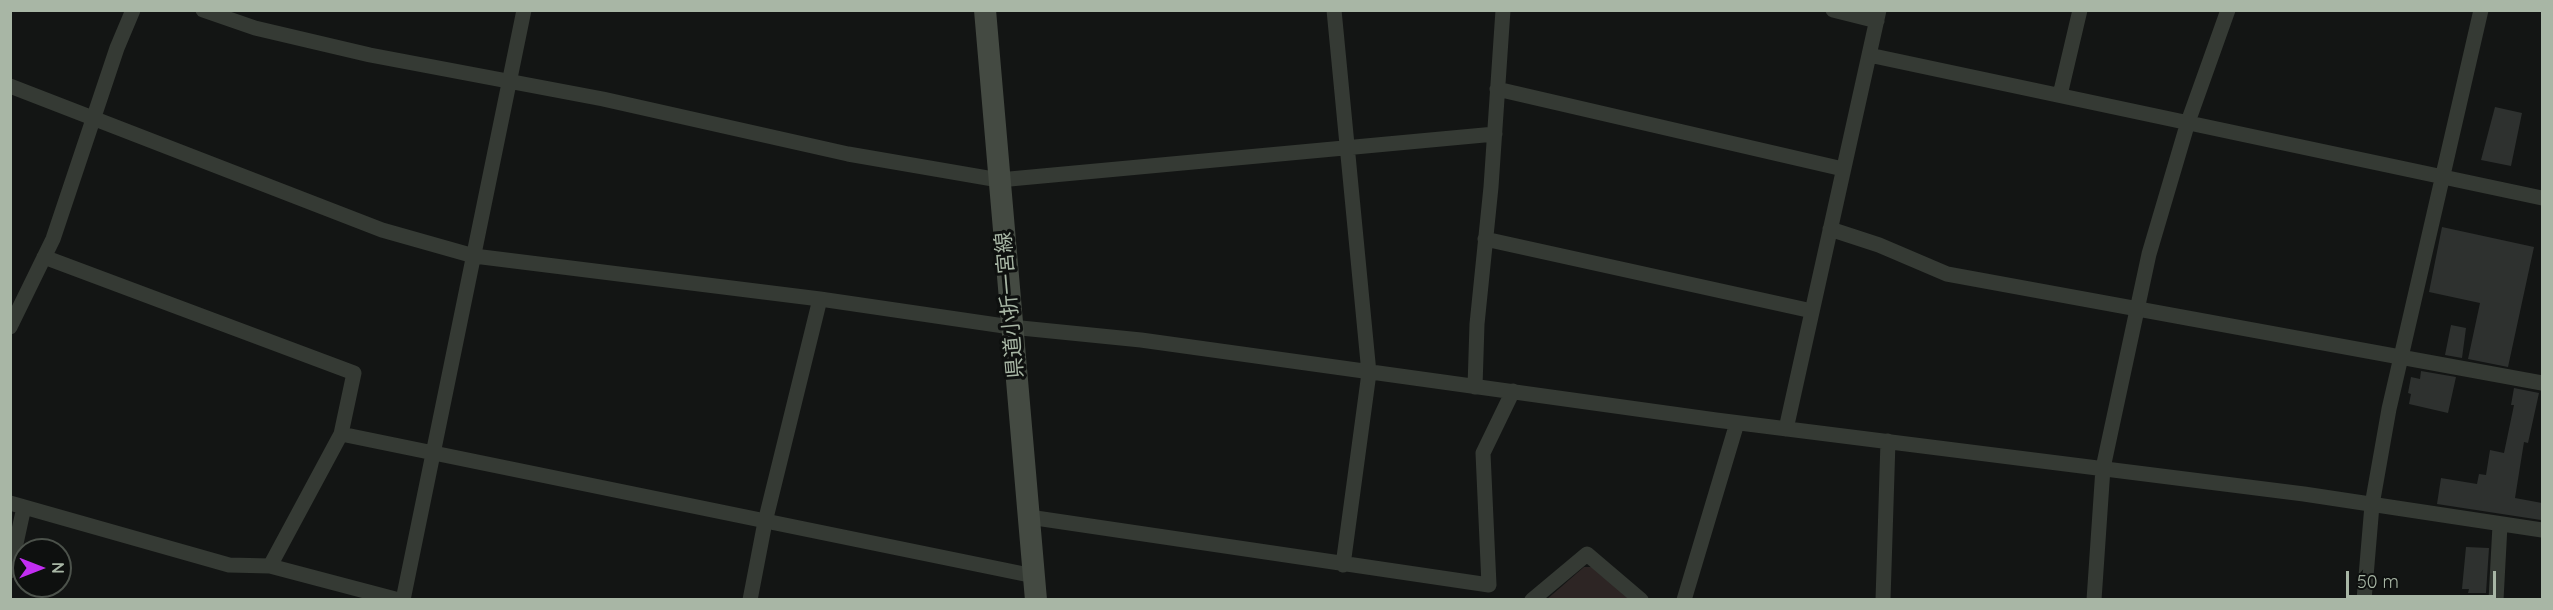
<!DOCTYPE html>
<html>
<head>
<meta charset="utf-8">
<style>
	body { margin:0 }
	#map { position:relative; width:2553px; height:610px; overflow:hidden; background:#131514; font-family:Quicksand,sans-serif }
	canvas { display:block }
	.frame { position:absolute; inset:0; border:12px solid #a8b6a5; pointer-events:none }
	.north { position:absolute; left:12px; top:538px; width:60px; height:60px; box-sizing:border-box; background:#0e100f; border:2px solid #4c524b; border-radius:50%; rotate:90deg; font-size:16px; font-weight:700; line-height:24px; text-align:center; color:#a8b6a5 }
	.north::after { content:''; display:block; margin:auto; width:21px; height:27px; background:#c32ef2; clip-path:polygon(50% 0,100% 100%,50% 72%,0 100%) }
	.scale { position:absolute; left:2346px; top:571px; width:150px; height:27px; box-sizing:border-box; border:3px solid #a8b6a5; border-top:0; padding-left:8px; font-size:18px; line-height:21px; white-space:nowrap; color:#a8b6a5; -webkit-text-stroke:4px #0e100f; paint-order:stroke }
</style>
</head>
<body>
<div id="map">
<canvas width="2553" height="610"></canvas>
<div class="frame"></div>
<div class="north">N</div>
<div class="scale">50 m</div>
</div>
<script>
const g = document.querySelector('canvas').getContext('2d');
g.lineJoin = 'round';
function fill(path, color) {
  g.fillStyle = color;
  g.fill(path, 'evenodd');
}
function trace(path, color, width, dash) {
  g.strokeStyle = color;
  g.lineWidth = width;
  g.lineCap = dash ? 'butt' : 'round';
  g.setLineDash(dash || []);
  g.stroke(path);
}
function write(font, color, halo, rows, align = 'center') {
  g.font = font + ' Quicksand,"Noto Sans JP",sans-serif';
  g.lineWidth = 6;
  g.setLineDash([]);
  g.textBaseline = 'middle';
  g.strokeStyle = halo;
  g.fillStyle = color;
  for (const [text, x, y, turn = 0] of rows) {
    g.save();
    g.translate(x, y);
    g.rotate((+turn || 0) * Math.PI / 180);
    g.textAlign = isNaN(turn) ? turn : align;
    if (halo) g.strokeText(text, 0, 0);
    g.fillText(text, 0, 0);
    g.restore();
  }
}
const green = new Path2D(`
	M 1584,567 L 1592,567 L 1630,599 L 1546,600 Z`);
const building = new Path2D(`
	M 2495,107 L 2522,113 L 2511,166 L 2481,160 Z
	M 2442,227 L 2534,247 L 2508,367 L 2468,359 L 2480,303 L 2429,292 Z
	M 2451,325 L 2466,328 L 2462,358 L 2445,355 Z
	M 2421,371 L 2456,377 L 2448,413 L 2409,404 L 2411,394 L 2408,393 L 2411,377 L 2420,379 Z
	M 2514,388 L 2539,393 L 2528,443 L 2524,442 L 2515,498 L 2542,503 L 2541,520 L 2437,504 L 2441,478 L 2477,484 L 2479,474 L 2486,475 L 2490,450 L 2504,453 L 2514,405 L 2511,405 Z
	M 2466,547 L 2489,548 L 2486,593 L 2468,593 L 2469,589 L 2462,589 Z`);
const street = new Path2D(`
	M 203,10 L 255,28 L 370,55 L 603,99 L 848,154 L 999,180 L 1495,134
	M 1334,10 L 1369,373 L 1343,565
	M 1833,10 L 1877,21
	M 1869,55 L 2542,198
	M 10,86 L 382,230 L 474,256 L 820,299 L 1011,327 L 1141,340 L 1716,420 L 2304,494 L 2542,530
	M 1497,89 L 1843,169
	M 2060,95 L 2080,10
	M 1830,229 L 1879,245 L 1947,274 L 2542,383
	M 1485,239 L 1812,311
	M 10,327 L 53,239 L 117,48 L 133,10
	M 1475,387 L 1477,324 L 1491,187 L 1503,10
	M 1786,429 L 1879,10
	M 341,434 L 1034,576
	M 10,503 L 229,565 L 270,566 L 341,434 L 354,373 L 44,257
	M 1029,517 L 1489,585 L 1483,453 L 1513,391
	M 270,566 L 399,600
	M 10,571 L 24,507
	M 403,600 L 524,10
	M 750,600 L 765,522 L 820,299
	M 1532,600 L 1587,554 L 1641,600
	M 1684,600 L 1737,423
	M 1883,600 L 1888,441
	M 2094,600 L 2103,468 L 2149,254 L 2188,122 L 2228,10
	M 2364,600 L 2372,505 L 2389,409 L 2481,10
	M 2496,600 L 2500,525`);
const secondary = new Path2D(`
	M 985,10 L 1036,600`);
const streetNames = [
	["県道小折一宮線",1010,305,-95]
];
fill(green, '#2d2524');
fill(building, '#2e312f');
trace(street, '#353a34', 15);
trace(secondary, '#444a42', 22);
write('21px', '#a8b6a5', '#0e100f', streetNames);
</script>
</body>
</html>
